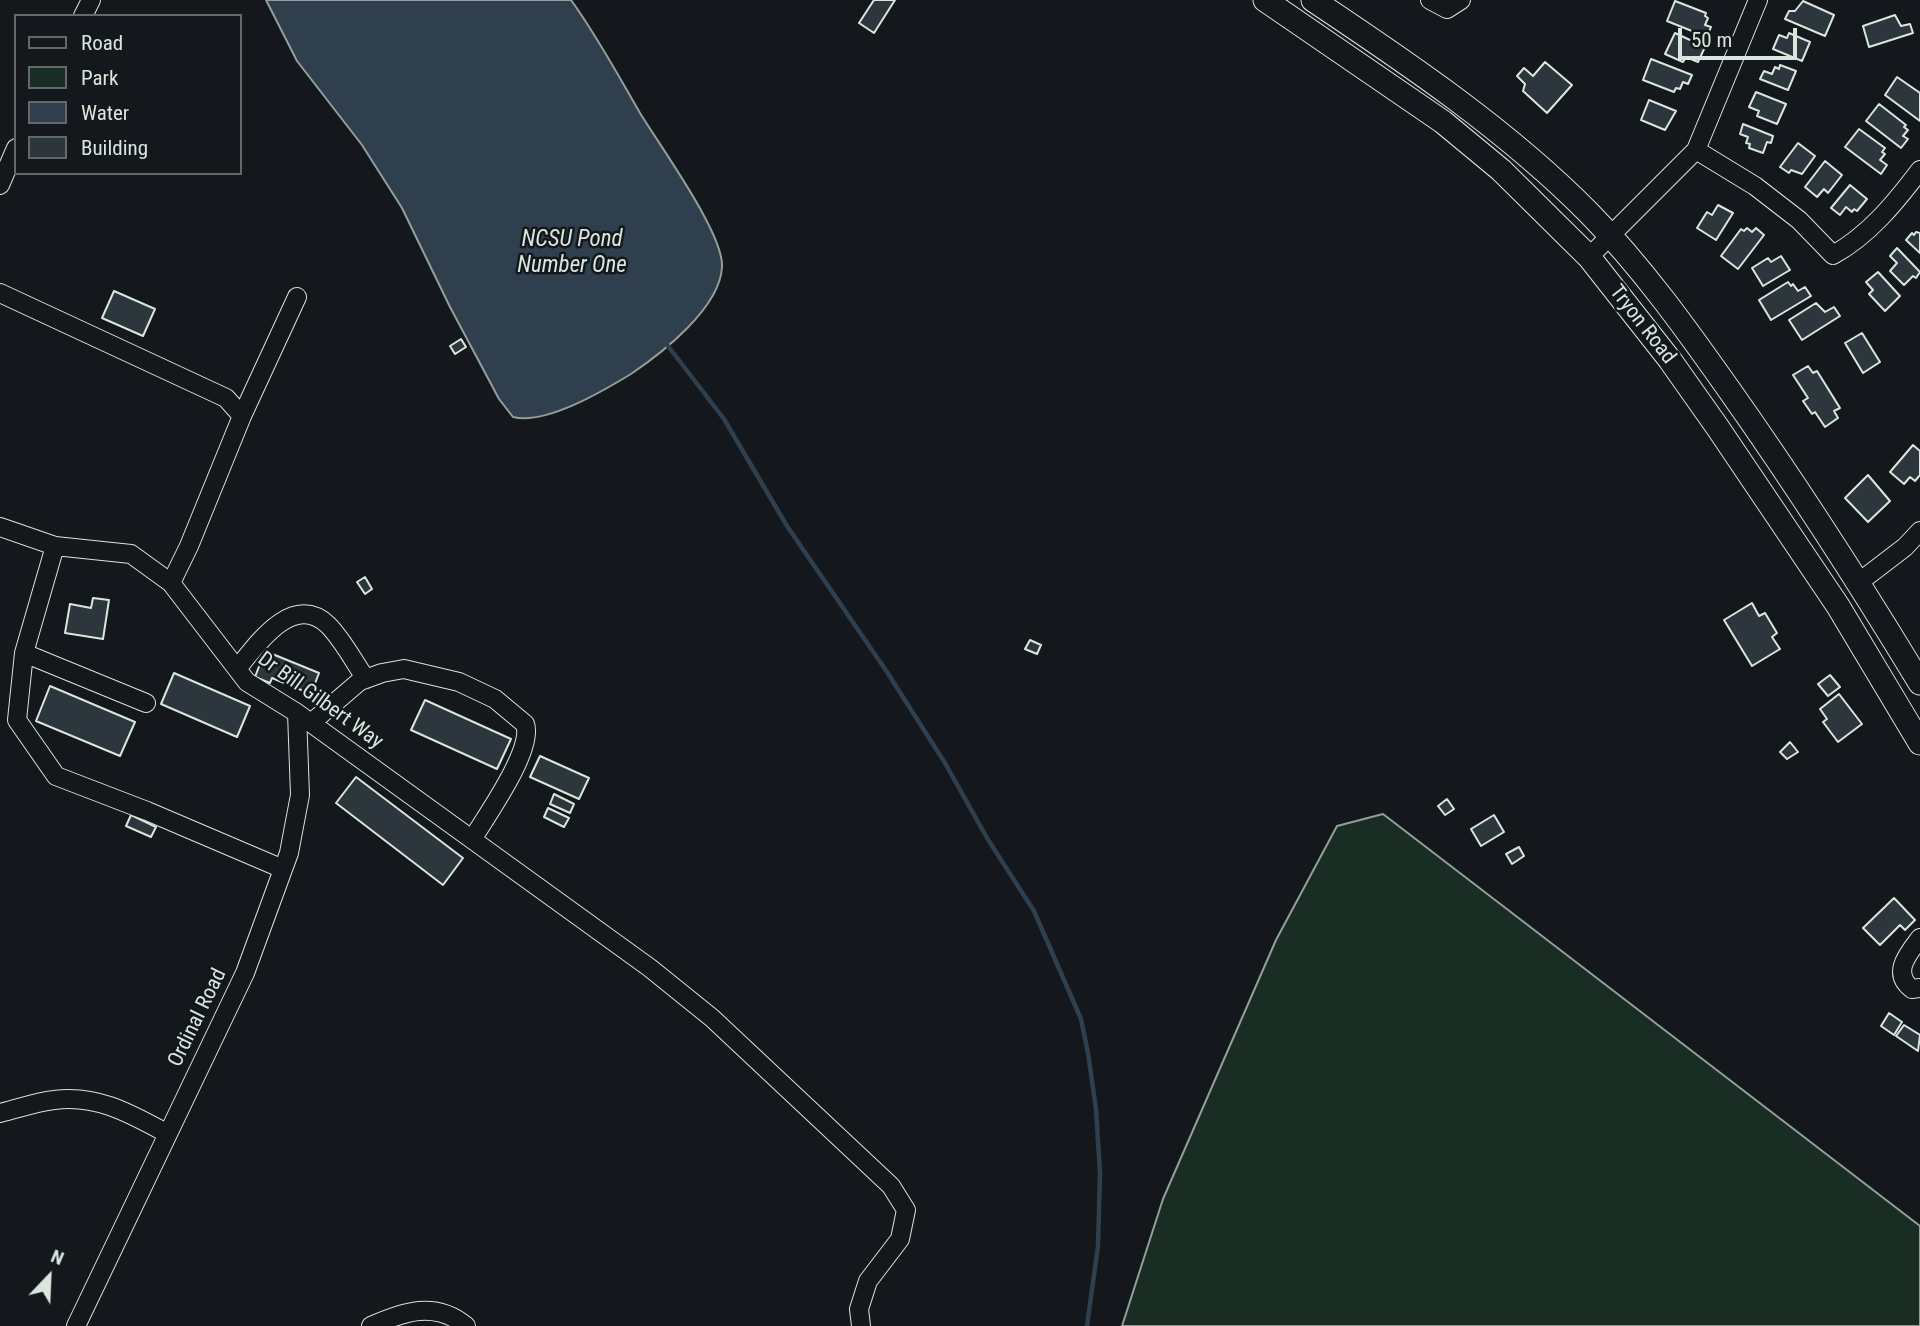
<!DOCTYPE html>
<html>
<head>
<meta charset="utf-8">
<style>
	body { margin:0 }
	#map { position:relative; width:1920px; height:1326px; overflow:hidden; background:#14181c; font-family:"Roboto Condensed",sans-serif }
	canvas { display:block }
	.legend { position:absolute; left:14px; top:14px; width:228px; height:161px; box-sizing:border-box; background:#14181c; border:2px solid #626a69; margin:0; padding:9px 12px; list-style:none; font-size:21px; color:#d8e6dc }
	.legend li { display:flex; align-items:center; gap:14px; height:35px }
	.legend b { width:35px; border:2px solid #626a69 }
	.north { position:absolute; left:14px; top:1242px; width:70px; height:70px; -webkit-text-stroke:5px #14181c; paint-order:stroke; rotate:23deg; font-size:19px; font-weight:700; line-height:28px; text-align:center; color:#d8e6dc }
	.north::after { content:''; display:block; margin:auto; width:24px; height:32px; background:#d8e6dc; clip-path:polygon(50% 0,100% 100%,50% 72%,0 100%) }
	.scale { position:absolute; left:1678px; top:28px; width:119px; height:32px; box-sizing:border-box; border:4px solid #d8e6dc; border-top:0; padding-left:9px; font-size:21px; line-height:24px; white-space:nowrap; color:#d8e6dc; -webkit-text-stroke:5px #14181c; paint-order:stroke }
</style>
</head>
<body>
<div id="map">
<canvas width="1920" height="1326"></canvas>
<ul class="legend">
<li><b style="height:9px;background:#14181c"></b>Road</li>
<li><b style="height:19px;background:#1a2d24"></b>Park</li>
<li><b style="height:19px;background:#2f3f4d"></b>Water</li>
<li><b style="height:19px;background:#2c363c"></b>Building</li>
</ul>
<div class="north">N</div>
<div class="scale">50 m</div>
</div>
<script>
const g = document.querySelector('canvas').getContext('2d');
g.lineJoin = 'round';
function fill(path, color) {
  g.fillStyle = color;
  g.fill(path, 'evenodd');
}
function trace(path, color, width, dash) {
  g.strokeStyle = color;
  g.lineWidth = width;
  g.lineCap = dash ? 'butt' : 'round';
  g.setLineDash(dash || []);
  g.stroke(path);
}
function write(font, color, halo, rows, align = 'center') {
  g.font = font + ' "Roboto Condensed",sans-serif';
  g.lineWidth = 5;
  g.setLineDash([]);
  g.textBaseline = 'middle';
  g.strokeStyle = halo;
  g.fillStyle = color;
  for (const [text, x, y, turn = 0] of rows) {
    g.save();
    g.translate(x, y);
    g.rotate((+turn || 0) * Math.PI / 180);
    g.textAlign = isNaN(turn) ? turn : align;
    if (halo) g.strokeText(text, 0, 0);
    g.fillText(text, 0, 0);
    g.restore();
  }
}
const green = new Path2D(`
	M 1383,814 L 1920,1226 L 1920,1326 L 1122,1326 L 1163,1199 L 1276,940 L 1337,826 Z`);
const water = new Path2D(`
	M 266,0 L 571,0 C 597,36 618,75 640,113 C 660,146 724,234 722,267 C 720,308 662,353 631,374 C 603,391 546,425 513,417 L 499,399 L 450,307 L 402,208 L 362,145 L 297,61 Z`);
const stream = new Path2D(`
	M 668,346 L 724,419 L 787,526 L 887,672 L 945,763 L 987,838 L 1034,911 L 1081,1019 L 1088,1053 L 1096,1109 L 1100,1173 L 1098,1246 L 1087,1326`);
const building = new Path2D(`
	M 874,0 L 895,0 L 874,33 L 859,23 Z
	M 1675,1 L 1706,13 L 1705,16 L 1708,18 L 1705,25 L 1711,27 L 1707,37 L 1667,21 Z
	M 1803,1 L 1834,15 L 1825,36 L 1785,19 L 1789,11 L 1795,11 Z
	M 1895,15 L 1901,26 L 1910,24 L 1913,33 L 1869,47 L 1863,26 Z
	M 1675,33 L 1705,47 L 1698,62 L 1686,57 L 1683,62 L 1665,54 Z
	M 1789,33 L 1810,42 L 1802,61 L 1773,49 L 1779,35 L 1787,38 Z
	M 1651,59 L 1692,75 L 1688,84 L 1683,82 L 1680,89 L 1676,88 L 1674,92 L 1643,80 Z
	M 1545,62 L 1572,85 L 1547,113 L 1523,91 L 1525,84 L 1517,76 L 1524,68 L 1533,76 Z
	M 1780,65 L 1796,71 L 1788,90 L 1760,79 L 1764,71 L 1772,74 L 1775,67 L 1779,69 Z
	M 1897,77 L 1920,93 L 1920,121 L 1885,95 Z
	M 1756,92 L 1786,104 L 1777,124 L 1757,116 L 1759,111 L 1749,107 Z
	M 1649,100 L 1676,111 L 1665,130 L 1641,120 Z
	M 1879,104 L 1906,125 L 1904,127 L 1908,130 L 1903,136 L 1908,139 L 1901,148 L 1866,121 Z
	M 1743,124 L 1773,136 L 1771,143 L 1767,142 L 1763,153 L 1749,148 L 1750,144 L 1746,143 L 1748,137 L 1740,134 Z
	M 1859,129 L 1885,148 L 1882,152 L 1885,154 L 1880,160 L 1887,165 L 1881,174 L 1845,147 Z
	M 1798,143 L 1815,156 L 1802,174 L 1791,170 L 1789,173 L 1780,167 Z
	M 1825,161 L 1842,175 L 1828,193 L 1824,189 L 1817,197 L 1805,187 Z
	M 1850,185 L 1867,199 L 1857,211 L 1854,209 L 1852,212 L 1846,207 L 1840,215 L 1831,208 Z
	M 1718,205 L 1733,213 L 1716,240 L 1697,228 L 1707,212 L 1712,215 Z
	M 1747,228 L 1752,232 L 1756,228 L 1764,235 L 1738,269 L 1721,256 L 1741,229 L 1744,231 Z
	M 1916,232 L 1920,233 L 1920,253 L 1906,240 L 1912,233 L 1914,235 Z
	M 1897,248 L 1920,272 L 1916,278 L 1913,276 L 1904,285 L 1890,271 L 1897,263 L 1890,256 Z
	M 1781,256 L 1790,270 L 1763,286 L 1752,268 L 1768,258 L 1771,262 Z
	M 1878,272 L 1900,296 L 1885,311 L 1869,294 L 1873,290 L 1866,282 Z
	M 1788,282 L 1791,286 L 1793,284 L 1798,291 L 1805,287 L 1811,296 L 1771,320 L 1759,300 Z
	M 114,291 L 155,309 L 143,336 L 102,318 Z
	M 1816,303 L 1825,312 L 1834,307 L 1840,316 L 1802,340 L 1789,320 Z
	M 1862,333 L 1880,362 L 1863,373 L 1845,343 Z
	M 461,339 L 466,347 L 455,354 L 450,346 Z
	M 1808,366 L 1813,373 L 1817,371 L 1840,408 L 1834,411 L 1838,418 L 1825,427 L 1815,412 L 1812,414 L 1803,401 L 1808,398 L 1793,375 Z
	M 1913,445 L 1920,451 L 1920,475 L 1915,481 L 1910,477 L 1904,484 L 1890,472 Z
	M 1868,475 L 1890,501 L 1868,522 L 1845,498 Z
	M 365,577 L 372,589 L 365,594 L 357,582 Z
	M 93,598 L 109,600 L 103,639 L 65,633 L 70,604 L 91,608 Z
	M 1752,603 L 1759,616 L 1765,613 L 1777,633 L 1772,637 L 1780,649 L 1752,666 L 1724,620 Z
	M 1030,640 L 1041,645 L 1037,654 L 1025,649 Z
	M 265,651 L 319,673 L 311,694 L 272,678 L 270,683 L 255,677 Z
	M 174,673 L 250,706 L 237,737 L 161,704 Z
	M 1830,675 L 1840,687 L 1828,696 L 1818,684 Z
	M 50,686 L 135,722 L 120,756 L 36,721 Z
	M 1839,694 L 1862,724 L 1838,742 L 1823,722 L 1827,719 L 1820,709 Z
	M 425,700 L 511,739 L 497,769 L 411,730 Z
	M 1790,742 L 1798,752 L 1787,759 L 1780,752 Z
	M 540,756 L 589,778 L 579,799 L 530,777 Z
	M 356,777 L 463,858 L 443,885 L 336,803 Z
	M 554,794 L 574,804 L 570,813 L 550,804 Z
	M 1447,799 L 1454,809 L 1445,815 L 1438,806 Z
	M 548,808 L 569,818 L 564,827 L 544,817 Z
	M 131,815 L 156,827 L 151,837 L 126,826 Z
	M 1494,815 L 1504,832 L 1481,846 L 1471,829 Z
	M 1519,847 L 1524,856 L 1512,864 L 1506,854 Z
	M 1894,898 L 1915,920 L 1905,930 L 1900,925 L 1880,945 L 1863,928 Z
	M 1889,1013 L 1902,1022 L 1894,1035 L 1881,1026 Z
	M 1904,1025 L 1920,1035 L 1918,1051 L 1896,1036 Z`);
const minor = new Path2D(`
	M 1430,0 L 1447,9 L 1461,0
	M 83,16 L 91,0
	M 1696,150 L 1755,186 L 1799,220 L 1833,255 C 1869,235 1895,203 1920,170
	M 0,185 L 16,148
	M 1589,257 L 1696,150 L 1758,0
	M 0,293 L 226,398 L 242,416
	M 0,527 L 55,546 L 131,554 L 171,583 L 247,682 L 297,713 L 650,968 L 712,1018 L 891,1186 L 906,1210 L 900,1239 L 868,1281 L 859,1309 L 861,1326
	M 55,546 L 24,653 L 17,720 L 56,776 L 147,811 L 283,869
	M 171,583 L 189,546 L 242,416 L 297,297
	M 1858,583 L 1905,547 L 1920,531
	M 24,653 L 146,703
	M 237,669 C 257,644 293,592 328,625 C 343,640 354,662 366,679
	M 311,723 L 360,681 L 382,673 L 404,669 L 459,682 L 495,699 L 525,724 C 534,749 487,815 473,838
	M 1920,938 C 1908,954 1891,973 1912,989 L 1920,988
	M 0,1113 C 17,1109 36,1102 54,1100 C 97,1094 131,1114 168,1134
	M 76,1326 L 245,973 L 289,853 L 300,795 L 297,713
	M 371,1326 C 403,1312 435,1300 466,1326`);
const major = new Path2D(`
	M 1265,0 L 1443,122 L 1501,170 L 1589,257 L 1670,360 L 1718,428 L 1838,606 L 1920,743
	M 1313,0 C 1409,64 1508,131 1589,213 C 1642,267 1687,330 1730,391 C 1797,486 1860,584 1920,683`);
const streetNames = [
	["Tryon Road",1642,325,52],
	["Dr Bill Gilbert Way",320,701,36],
	["Ordinal Road",198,1018,-64]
];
const waterNames = [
	["NCSU Pond",572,240],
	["Number One",572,266]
];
fill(green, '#1a2d24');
trace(green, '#939e99', 2);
fill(water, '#2f3f4d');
trace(water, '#939e99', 2);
trace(stream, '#2f3f4d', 4.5);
fill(building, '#2c363c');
trace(building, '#d8e6dc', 2);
trace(minor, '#d8e6dc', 20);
trace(major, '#d8e6dc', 25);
trace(minor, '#14181c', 18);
trace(major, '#14181c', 23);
write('21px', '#d8e6dc', '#14181c', streetNames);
write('italic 23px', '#d8e6dc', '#14181c', waterNames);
</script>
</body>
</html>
